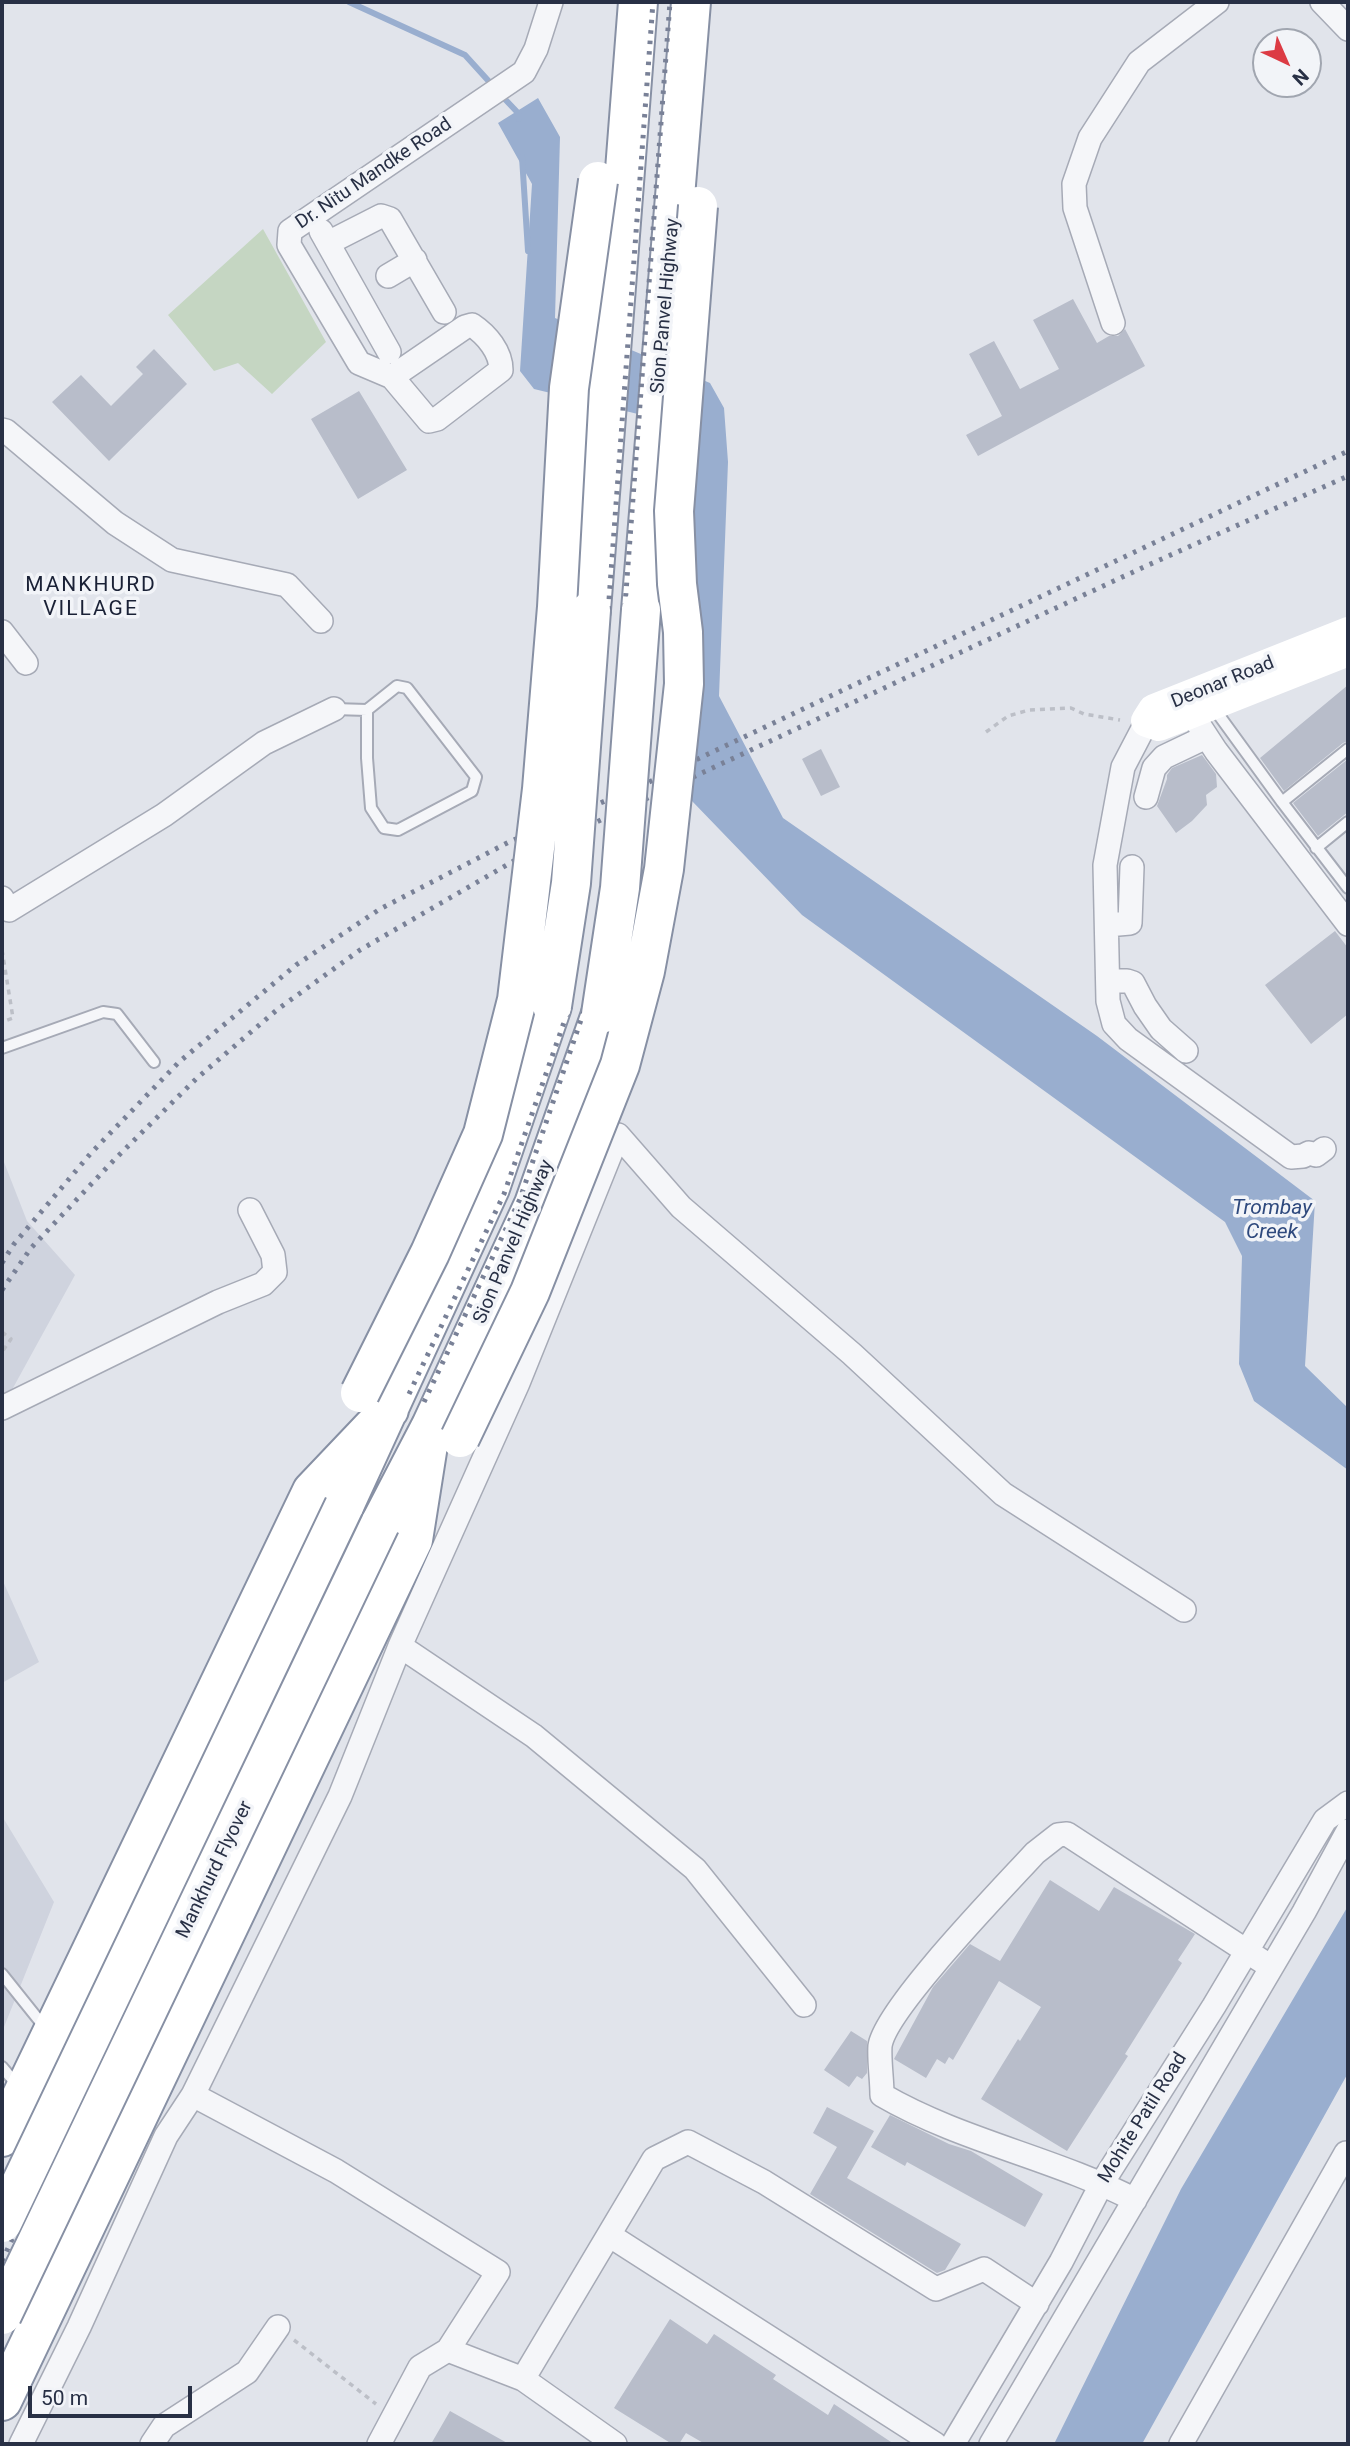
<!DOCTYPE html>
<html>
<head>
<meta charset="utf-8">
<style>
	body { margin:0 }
	#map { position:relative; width:1350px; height:2446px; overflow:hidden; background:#e1e4eb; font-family:Roboto,sans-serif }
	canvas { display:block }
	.frame { position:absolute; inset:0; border:4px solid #283045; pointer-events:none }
	.north { position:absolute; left:1252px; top:28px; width:70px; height:70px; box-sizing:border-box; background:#f2f4f8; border:2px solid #a1a6b0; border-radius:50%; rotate:136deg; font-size:19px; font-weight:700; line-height:28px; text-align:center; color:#283045 }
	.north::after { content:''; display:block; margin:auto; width:24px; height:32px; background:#dc3b44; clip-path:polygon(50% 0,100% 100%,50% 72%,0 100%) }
	.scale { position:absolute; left:28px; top:2386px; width:164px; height:32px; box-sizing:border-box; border:4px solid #283045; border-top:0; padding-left:9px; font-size:21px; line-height:24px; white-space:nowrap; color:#283045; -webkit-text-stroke:5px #f2f4f8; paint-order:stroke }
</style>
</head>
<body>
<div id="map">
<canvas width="1350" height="2446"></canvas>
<div class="frame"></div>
<div class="north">N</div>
<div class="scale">50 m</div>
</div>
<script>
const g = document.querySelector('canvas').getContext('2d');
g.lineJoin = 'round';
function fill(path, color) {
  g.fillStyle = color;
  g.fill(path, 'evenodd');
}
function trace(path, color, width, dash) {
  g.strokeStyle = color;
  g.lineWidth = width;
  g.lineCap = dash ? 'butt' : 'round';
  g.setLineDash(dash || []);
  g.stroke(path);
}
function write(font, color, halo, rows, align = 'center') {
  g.font = font + ' Roboto,sans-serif';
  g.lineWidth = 7;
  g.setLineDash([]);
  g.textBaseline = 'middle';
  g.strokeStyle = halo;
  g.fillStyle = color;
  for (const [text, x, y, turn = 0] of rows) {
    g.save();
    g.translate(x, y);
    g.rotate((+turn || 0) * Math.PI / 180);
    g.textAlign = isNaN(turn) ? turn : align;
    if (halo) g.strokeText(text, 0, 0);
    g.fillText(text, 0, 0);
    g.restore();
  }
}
const built = new Path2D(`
	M 2,1157 L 27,1221 L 75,1275 L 2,1408 Z
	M 2,1579 L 39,1662 L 2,1683 Z
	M 2,1816 L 54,1902 L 2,2032 Z`);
const green = new Path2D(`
	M 263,229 L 326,342 L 272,394 L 238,363 L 214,371 L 168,315 Z`);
const water = new Path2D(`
	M 538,98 L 560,137 L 555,318 L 710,383 L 724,408 L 728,462 L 719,696 L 783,818 L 1097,1036 L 1315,1201 L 1305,1366 L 1348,1408 L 1348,1470 L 1254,1401 L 1239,1364 L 1242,1256 L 1225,1222 L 802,915 L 692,801 L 677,700 L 667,421 L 534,389 L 520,371 L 532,184 L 498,123 Z
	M 1348,1906 L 1348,2073 L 1142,2444 L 1054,2444 L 1181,2189 Z`);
const stream = new Path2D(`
	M 349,2 L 465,55 L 494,87
	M 501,95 L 519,114 L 519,119
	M 522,157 L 528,251`);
const building = new Path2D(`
	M 1073,299 L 1097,343 L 1109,336 L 1118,336 L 1125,329 L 1145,366 L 978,456 L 966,435 L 1002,416 L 969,354 L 994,341 L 1020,389 L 1059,369 L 1033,320 Z
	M 154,349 L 187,384 L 109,461 L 52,402 L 81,375 L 111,406 L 143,374 L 136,367 Z
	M 359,391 L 407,470 L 358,499 L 311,419 Z
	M 1348,685 L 1348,741 L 1343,743 L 1284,791 L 1260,758 Z
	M 821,749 L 840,787 L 821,796 L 802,759 Z
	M 1202,755 L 1216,774 L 1217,787 L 1206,795 L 1207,805 L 1192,821 L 1176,833 L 1157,806 L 1167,779 L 1167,775 L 1172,768 Z
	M 1348,759 L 1348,812 L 1318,836 L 1293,803 Z
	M 1335,931 L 1348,948 L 1348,1014 L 1311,1044 L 1265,985 Z
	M 1050,1880 L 1099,1911 L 1114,1887 L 1195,1934 L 1178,1960 L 1182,1963 L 1125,2054 L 1128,2056 L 1067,2151 L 981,2099 L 1018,2039 L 1020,2041 L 1041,2007 L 999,1981 L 953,2060 L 949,2057 L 945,2064 L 937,2059 L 926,2078 L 894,2059 L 933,1987 L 958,1958 L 970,1944 L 1000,1961 Z
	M 851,2031 L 867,2041 L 867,2073 L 862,2079 L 857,2076 L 849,2087 L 824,2070 Z
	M 827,2107 L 874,2131 L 847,2178 L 961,2244 L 945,2270 L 937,2273 L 810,2194 L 837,2147 L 813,2133 Z
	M 890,2115 L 949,2144 L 971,2151 L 1043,2194 L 1025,2227 L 907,2162 L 905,2166 L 871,2147 Z
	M 670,2319 L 707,2344 L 714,2334 L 776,2375 L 773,2379 L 828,2415 L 834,2404 L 894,2444 L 705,2444 L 686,2433 L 679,2444 L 672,2444 L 614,2408 Z
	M 450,2411 L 509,2444 L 431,2444 Z`);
const path = new Path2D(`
	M 986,732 L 1008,716 L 1029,710 L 1071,708 L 1084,714 L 1120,720
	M 2,950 L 13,1018 L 2,1022
	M 2,1332 L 11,1339 L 2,1352
	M 294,2340 L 376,2404`);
const lane = new Path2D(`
	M 1213,707 L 1282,802 L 1348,888
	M 334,709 L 367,710 L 397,686 L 407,688 L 476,777 L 472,791 L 398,830 L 384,828 L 371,808 L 367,758 L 367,710
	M 1282,802 L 1348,749
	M 1316,848 L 1348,822
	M 2,1048 L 103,1012 L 117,1014 L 154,1062
	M 2,1974 L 46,2029
	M 2,2067 L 18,2086`);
const street = new Path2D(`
	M 1322,2 L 1348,29
	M 321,231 L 389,352
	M 328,243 L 381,216 L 390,219 L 444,312
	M 388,276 L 415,260
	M 1113,323 L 1075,208 L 1074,184 L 1090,138 L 1139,62 L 1217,2
	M 392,377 L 429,421 L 437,419 L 501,370 C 501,352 487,335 472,325 L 465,327 L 392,377 L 359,363 L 289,245 L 290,231 L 524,72 L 536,49 L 551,2
	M 2,430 L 6,431 L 115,523 L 172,560 L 287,585 L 321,621
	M 2,632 L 26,663
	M 1184,702 L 1216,751 L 1348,924
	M 1147,721 L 1123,767 L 1105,865 L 1108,1001 L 1114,1024 L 1128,1039 L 1291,1157 L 1303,1156 L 1309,1153 L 1316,1155 L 1324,1149
	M 1146,797 L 1154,768 L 1164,757 L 1206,737
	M 2,898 L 9,910 L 164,815 L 264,743 L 334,709
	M 1107,925 L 1130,923 L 1132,867
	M 1108,981 L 1127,981 L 1133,983 L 1145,1006 L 1161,1029 L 1186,1051
	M 2,1408 L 218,1302 L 263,1284 L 275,1272 L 273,1255 L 250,1210
	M 400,1646 L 534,1736 L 695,1869 L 804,2005
	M 193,2095 L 336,2171 L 498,2272 L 448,2350
	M 1135,2200 C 1054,2158 961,2141 882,2095 C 882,2079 879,2061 880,2046 C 885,2009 1004,1887 1035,1853 L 1058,1835 L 1067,1834 L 1271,1967
	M 609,2235 L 935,2444
	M 523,2379 L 654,2159 L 688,2142 L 764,2182 L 936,2289 L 984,2269 L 1037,2304
	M 21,2444 L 79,2327 L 166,2136 L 193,2095 L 340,1796 L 400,1646 L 518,1383 L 618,1135 L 681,1207 L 852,1354 L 1003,1494 L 1184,1610
	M 152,2444 L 164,2426 L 247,2372 L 278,2327
	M 379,2444 L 420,2367 L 448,2350 L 523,2379 L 615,2444
	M 953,2444 L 1061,2262 L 1102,2183 L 1214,2006 L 1325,1820 L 1348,1803
	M 991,2444 L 1304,1912 L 1348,1831
	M 1181,2444 L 1346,2153 L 1348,2154`);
const secondary = new Path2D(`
	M 1348,633 L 1154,710 L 1147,721 L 1159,725 L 1348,650`);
const highway = new Path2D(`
	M 591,610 L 638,2
	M 641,610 L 691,2
	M 344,1506 L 490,1188 L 552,1006
	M 380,1524 L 431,1426 L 534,1204 L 601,1014
	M 2,2137 L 312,1491 L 389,1410
	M 2,2401 L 413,1540 L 431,1426`);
const rail = new Path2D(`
	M 2,1263 L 14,1244 L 91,1153 L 179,1062 L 296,965 L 380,909 L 509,842 L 647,783 L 1348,451
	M 2,1290 L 31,1248 L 114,1160 L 197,1078 L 278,1009 L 360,950 L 517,859 L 1146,566 L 1348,476
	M 409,1394 L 504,1194 L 569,1008 L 588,885 L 653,2
	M 424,1402 L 520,1199 L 584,1011 L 604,887 L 670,2
	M 2,2261 L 145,1953
	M 2,2289 L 158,1959`);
const highwayBridge = new Path2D(`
	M 552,1006 L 571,883 L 591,610
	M 601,1014 L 620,888 L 641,610
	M 360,1393 L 430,1253 L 483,1134 L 517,1000 L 542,789 L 557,607 L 569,388 L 598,181
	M 460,1438 L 530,1292 L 620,1065 L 645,971 L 664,869 L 684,684 L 683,632 L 677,584 L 674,511 L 698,206
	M 2,2223 L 344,1506
	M 2,2315 L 380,1524`);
const streetNames = [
	["Dr. Nitu Mandke Road",374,174,-34],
	["Sion Panvel Highway",666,306,-85],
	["Deonar Road",1223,683,-22],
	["Sion Panvel Highway",514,1242,-67],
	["Mankhurd Flyover",215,1870,-64],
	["Mohite Patil Road",1143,2118,-58]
];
const neighbourhoodNames = [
	["MANKHURD",91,586],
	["VILLAGE",91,610]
];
const waterNames = [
	["Trombay",1272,1209],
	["Creek",1272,1233]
];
fill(built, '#cfd3de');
fill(green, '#c5d6c2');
fill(water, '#99aecf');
trace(stream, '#99aecf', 6);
fill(building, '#b8bdca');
trace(lane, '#a6aab6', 14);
trace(street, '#a6aab6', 26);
trace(highway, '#8790a4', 42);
trace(path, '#bcbfc7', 3.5, [5, 5]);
trace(lane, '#f5f6f9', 10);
trace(street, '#f5f6f9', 23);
trace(secondary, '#fff', 32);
trace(highway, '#fff', 38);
trace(rail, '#798197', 5, [3.5, 7]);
trace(highwayBridge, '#8790a4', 42, []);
trace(highwayBridge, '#fff', 38);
write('19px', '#283045', '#f2f4f8', streetNames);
g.letterSpacing = '2px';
write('21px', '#1a2136', '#f2f4f8', neighbourhoodNames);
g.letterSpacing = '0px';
write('italic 21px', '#2e497d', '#f2f4f8', waterNames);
</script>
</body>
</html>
